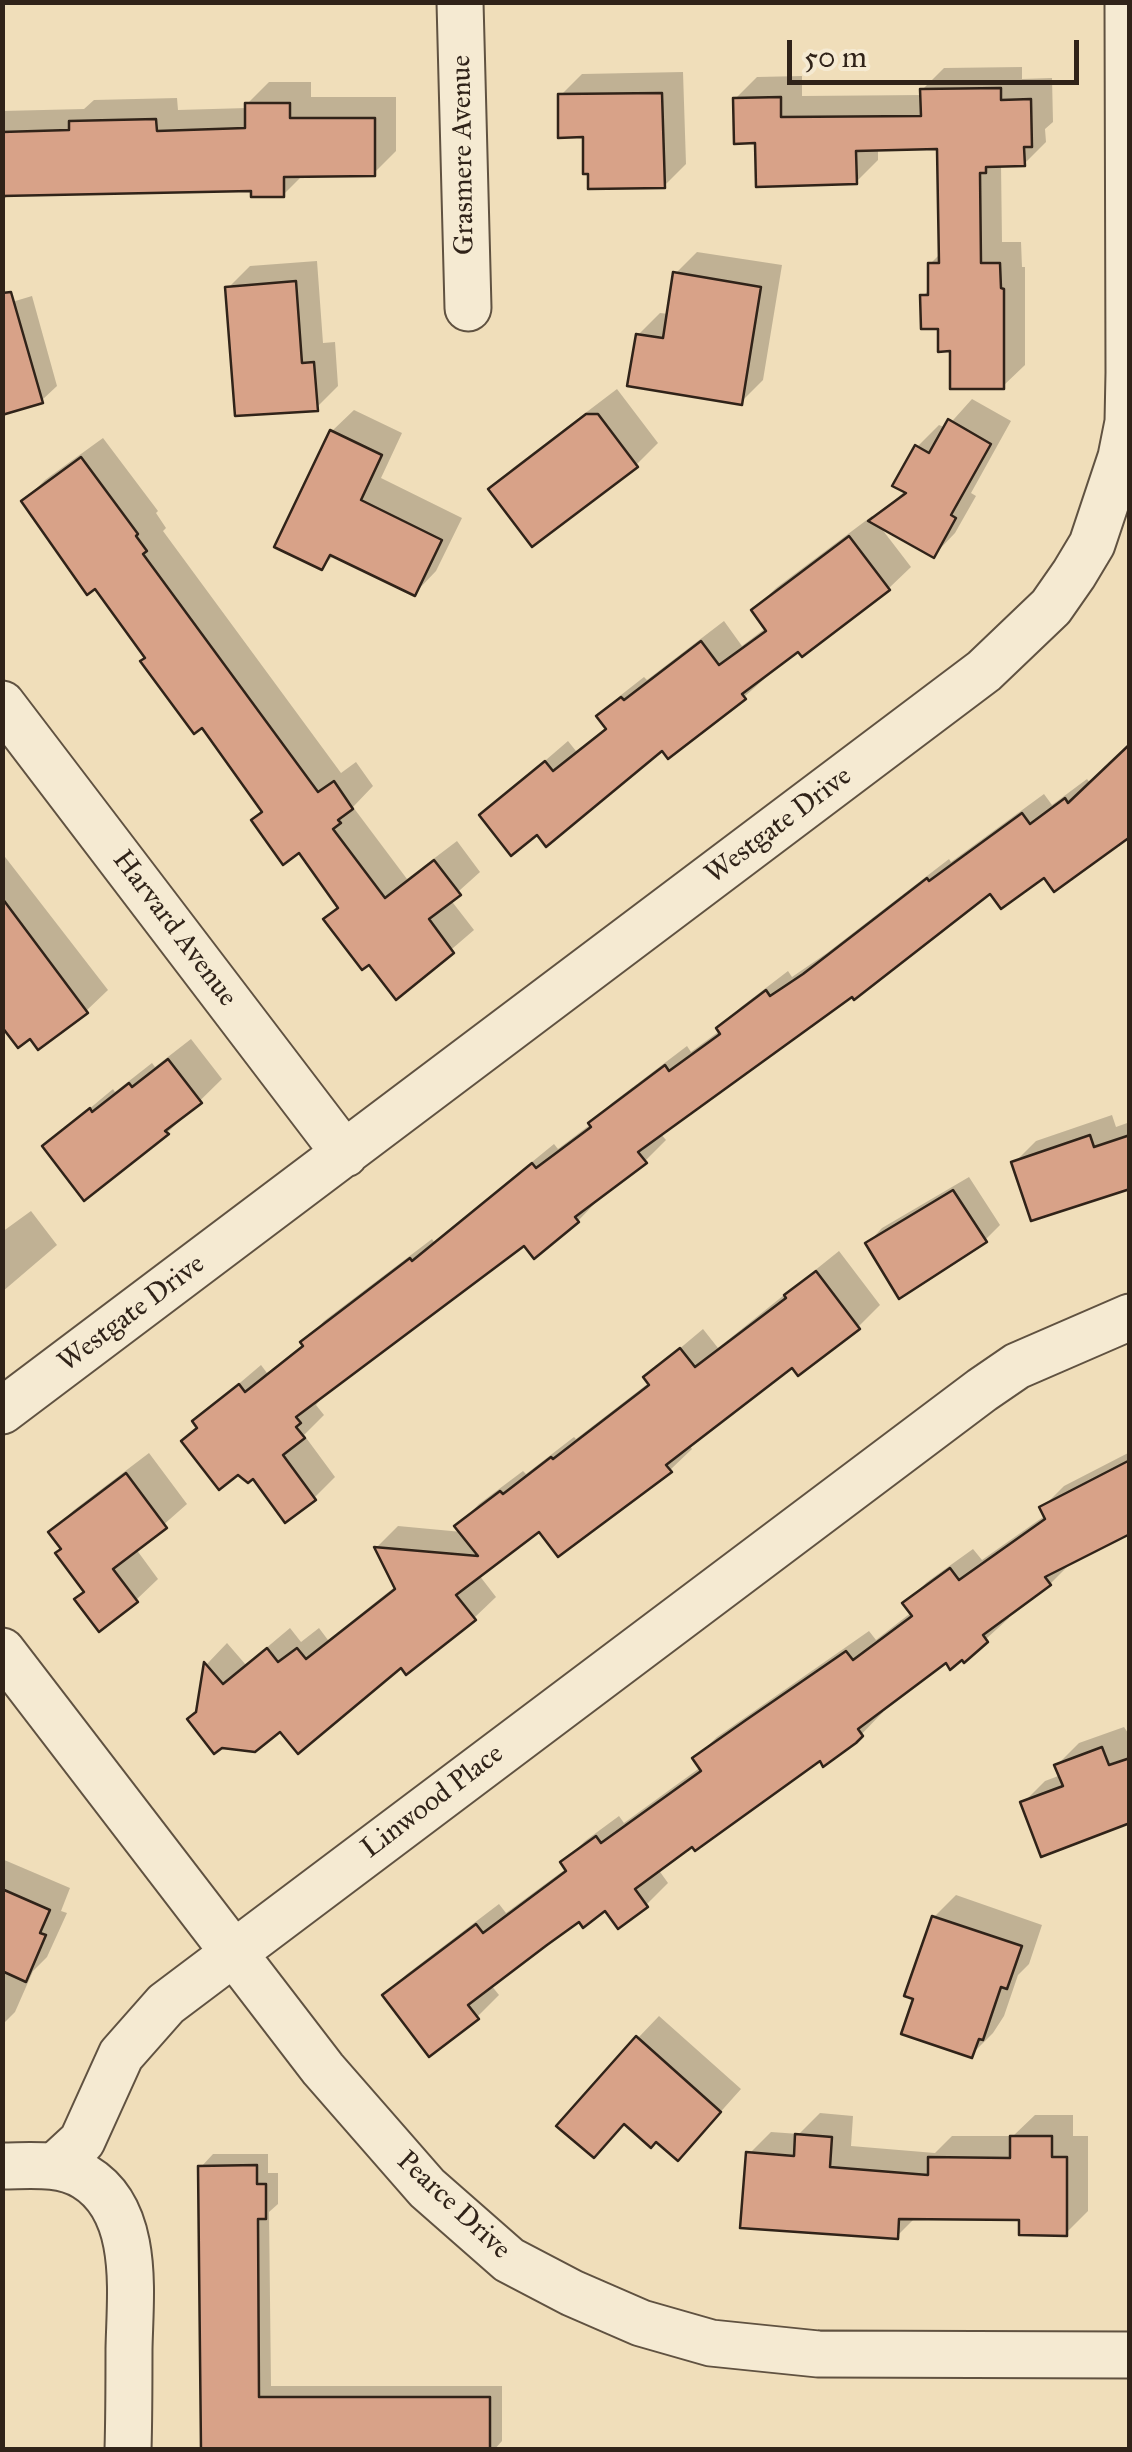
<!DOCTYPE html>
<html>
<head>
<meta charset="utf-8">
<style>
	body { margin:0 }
	#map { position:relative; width:1132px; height:2452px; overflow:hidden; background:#f0deba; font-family:"IM FELL Great Primer",serif }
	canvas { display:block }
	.frame { position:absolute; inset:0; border:5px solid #302319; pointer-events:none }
	.scale { position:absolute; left:787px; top:40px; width:292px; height:45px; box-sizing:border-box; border:5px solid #302319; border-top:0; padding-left:12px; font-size:30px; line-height:35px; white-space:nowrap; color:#302319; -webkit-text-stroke:8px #f5ead2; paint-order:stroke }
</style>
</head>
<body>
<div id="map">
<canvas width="1132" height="2452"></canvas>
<div class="frame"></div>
<div class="scale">50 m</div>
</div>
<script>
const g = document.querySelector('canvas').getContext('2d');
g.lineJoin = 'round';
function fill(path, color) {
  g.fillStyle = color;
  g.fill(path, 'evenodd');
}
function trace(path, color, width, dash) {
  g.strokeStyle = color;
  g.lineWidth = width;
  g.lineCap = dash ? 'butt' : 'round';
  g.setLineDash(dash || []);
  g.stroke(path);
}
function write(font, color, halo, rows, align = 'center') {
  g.font = font + ' "IM FELL Great Primer",serif';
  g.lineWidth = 9;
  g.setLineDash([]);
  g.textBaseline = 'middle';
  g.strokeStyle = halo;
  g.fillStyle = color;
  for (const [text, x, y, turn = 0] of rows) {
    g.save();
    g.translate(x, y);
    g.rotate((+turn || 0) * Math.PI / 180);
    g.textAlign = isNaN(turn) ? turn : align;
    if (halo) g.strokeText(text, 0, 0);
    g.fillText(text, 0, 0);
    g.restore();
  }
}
const shadow = new Path2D(`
	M 1022,67 L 1022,79 L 1052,78 L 1053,122 L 1045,129 L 1046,142 L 1024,164 L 1001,164 L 1002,242 L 1021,242 L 1022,267 L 1025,267 L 1025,365 L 1003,386 L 953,349 L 923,296 L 930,289 L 930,264 L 941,253 L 939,147 L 878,148 L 878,160 L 856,182 L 758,141 L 735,99 L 757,77 L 802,76 L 802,96 L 922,95 L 922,90 L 944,68 Z
	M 683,72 L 686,164 L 664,186 L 591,171 L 585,135 L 560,96 L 582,74 Z
	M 269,82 L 311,82 L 311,97 L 396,97 L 396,151 L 374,173 L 304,174 L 283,195 L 254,189 L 11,193 L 2,201 L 2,111 L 84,109 L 94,100 L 177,98 L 178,110 L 247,108 L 247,104 Z
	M 697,252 L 782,265 L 763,380 L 741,402 L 638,335 L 660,313 L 669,314 L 675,274 Z
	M 317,261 L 323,343 L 335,342 L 338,386 L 316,408 L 228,288 L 250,266 Z
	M 32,296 L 57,386 L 42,400 L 2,305 Z
	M 617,389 L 658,443 L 636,465 L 533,544 L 491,490 L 513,468 Z
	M 972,399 L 1011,421 L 971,493 L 976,496 L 955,533 L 934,555 L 878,524 L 911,567 L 889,588 L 799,648 L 744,697 L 538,831 L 482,815 L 568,741 L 576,751 L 607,727 L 599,716 L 621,695 L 644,677 L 647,680 L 724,621 L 742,646 L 767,627 L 754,610 L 776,588 L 872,516 L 874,519 L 906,490 L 917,447 L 939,425 L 946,428 Z
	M 354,410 L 402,433 L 381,478 L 462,518 L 436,571 L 415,593 L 335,554 L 322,567 L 332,431 Z
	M 103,438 L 158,511 L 156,513 L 166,528 L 163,531 L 341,773 L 356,762 L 373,786 L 353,807 L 407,879 L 457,841 L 480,872 L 450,899 L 474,930 L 396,997 L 370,962 L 326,920 L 340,906 L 299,850 L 265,810 L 96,585 L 24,501 L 45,480 Z
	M 1087,779 L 1091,784 L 1044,874 L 991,891 L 660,1133 L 666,1140 L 645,1161 L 596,1197 L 598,1200 L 578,1221 L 524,1242 L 317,1397 L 320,1400 L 316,1405 L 324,1415 L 304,1435 L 335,1477 L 314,1498 L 254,1476 L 195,1421 L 261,1365 L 267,1373 L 304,1344 L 324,1321 L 432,1239 L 434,1242 L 554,1144 L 558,1149 L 591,1124 L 612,1103 L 687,1046 L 691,1052 L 721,1030 L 720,1028 L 741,1007 L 788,971 L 792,977 L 827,953 L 949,859 L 951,862 L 1044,794 L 1052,805 Z
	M 2,853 L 108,990 L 86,1011 L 2,1014 Z
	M 191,1039 L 222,1079 L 167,1133 L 85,1197 L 45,1146 L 113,1089 L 115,1092 L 152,1063 L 155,1067 Z
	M 1112,1115 L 1116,1127 L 1130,1122 L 1130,1188 L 1014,1163 L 1036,1141 Z
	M 969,1177 L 1000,1225 L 985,1240 L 868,1243 L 882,1228 Z
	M 31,1211 L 57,1245 L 2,1292 L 2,1232 Z
	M 839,1251 L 880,1305 L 858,1327 L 799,1372 L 792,1364 L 689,1445 L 692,1449 L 670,1470 L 539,1528 L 479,1575 L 496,1597 L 474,1618 L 402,1665 L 281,1729 L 199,1711 L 207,1664 L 227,1643 L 246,1665 L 290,1628 L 301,1642 L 319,1628 L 328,1640 L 396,1586 L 377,1547 L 398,1526 L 462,1532 L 458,1526 L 479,1504 L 523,1471 L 526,1474 L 574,1437 L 576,1439 L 650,1382 L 646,1377 L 703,1329 L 718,1348 Z
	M 1130,1452 L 1130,1530 L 1072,1562 L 1050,1584 L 1006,1615 L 1009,1618 L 964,1659 L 947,1660 L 880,1709 L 883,1712 L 854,1742 L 820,1758 L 658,1869 L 668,1883 L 646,1905 L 606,1908 L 579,1919 L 491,1985 L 499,1995 L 477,2017 L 385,1996 L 407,1974 L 499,1904 L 506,1913 L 567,1868 L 563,1863 L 585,1841 L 619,1816 L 624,1823 L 701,1767 L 695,1758 L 717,1737 L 869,1631 L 876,1640 L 912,1612 L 906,1603 L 927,1582 L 973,1549 L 982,1560 L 1046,1515 L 1042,1508 L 1064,1486 Z
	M 149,1453 L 187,1504 L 136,1549 L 158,1579 L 136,1600 L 86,1591 L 52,1532 L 74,1510 Z
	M 1124,1727 L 1130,1736 L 1130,1820 L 1023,1803 L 1045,1781 L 1061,1775 L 1057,1765 L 1079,1743 Z
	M 2,1859 L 70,1888 L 61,1911 L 67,1913 L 47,1957 L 33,1971 L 15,2012 L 2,2025 Z
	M 956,1895 L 1042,1925 L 1029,1964 L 1018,1975 L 1004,2016 L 993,2033 L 971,2055 L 916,1997 L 934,1917 Z
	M 659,2016 L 741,2089 L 699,2136 L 657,2139 L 626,2121 L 638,2038 Z
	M 820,2113 L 853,2116 L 851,2146 L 935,2153 L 952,2136 L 1013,2136 L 1035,2115 L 1073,2115 L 1073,2136 L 1088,2136 L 1088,2211 L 1066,2233 L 1021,2218 L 916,2217 L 897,2236 L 749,2154 L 771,2132 L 799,2134 Z
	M 213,2154 L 268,2154 L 268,2173 L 278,2173 L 278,2204 L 269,2212 L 271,2386 L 502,2386 L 502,2441 L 494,2450 L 203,2450 L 201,2167 Z`);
const building = new Path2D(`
	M 1001,88 L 1001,100 L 1031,99 L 1032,147 L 1024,147 L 1025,166 L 986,167 L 986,173 L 980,173 L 981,263 L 1000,263 L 1001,288 L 1004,289 L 1004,389 L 950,389 L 950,351 L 938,352 L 938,329 L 921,329 L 920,295 L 928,295 L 928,263 L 939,263 L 937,149 L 856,151 L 857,184 L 756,187 L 755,143 L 734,144 L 733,98 L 781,97 L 781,117 L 921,116 L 920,89 Z
	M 662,93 L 665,188 L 588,189 L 588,174 L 583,174 L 583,137 L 558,138 L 558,94 Z
	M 245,103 L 290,103 L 290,118 L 375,118 L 375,176 L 284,177 L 284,197 L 251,197 L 251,191 L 2,196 L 2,132 L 69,130 L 69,121 L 156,119 L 157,131 L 245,128 Z
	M 673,272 L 761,287 L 742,405 L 627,386 L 636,334 L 663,338 Z
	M 296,281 L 302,363 L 314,362 L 318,411 L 235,416 L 225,287 Z
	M 11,292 L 43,403 L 2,415 L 2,293 Z
	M 586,414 L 598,414 L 638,467 L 532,547 L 488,489 Z
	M 948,419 L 991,444 L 951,515 L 956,518 L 934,558 L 868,521 L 906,493 L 892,486 L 915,445 L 929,453 Z
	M 330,430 L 382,455 L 361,500 L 442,540 L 415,596 L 330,555 L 322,570 L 274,547 Z
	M 81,457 L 138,534 L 136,536 L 147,551 L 143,554 L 318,792 L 334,781 L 353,809 L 338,820 L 341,823 L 333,829 L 385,898 L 434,860 L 461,895 L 429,919 L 454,953 L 396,1000 L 369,965 L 362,970 L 323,919 L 338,908 L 299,853 L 283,865 L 251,820 L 262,812 L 202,728 L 194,734 L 140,661 L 145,658 L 95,589 L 87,595 L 21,501 Z
	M 849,536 L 890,590 L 802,657 L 798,652 L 742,694 L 746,699 L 668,759 L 662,751 L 546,847 L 537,835 L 511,856 L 479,815 L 545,761 L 553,771 L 606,729 L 596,716 L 621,697 L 624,700 L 701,641 L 719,665 L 766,631 L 751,610 Z
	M 1130,744 L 1130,837 L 1054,892 L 1044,878 L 1001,909 L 990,894 L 854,1000 L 852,997 L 638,1152 L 647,1163 L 575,1217 L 579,1222 L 534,1259 L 524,1246 L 296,1417 L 301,1423 L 296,1427 L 305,1438 L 283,1455 L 316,1500 L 285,1523 L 253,1479 L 248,1483 L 238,1475 L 219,1490 L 181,1441 L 197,1428 L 192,1421 L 239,1384 L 245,1392 L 303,1346 L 300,1342 L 410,1258 L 412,1261 L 532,1163 L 536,1168 L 591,1127 L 588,1123 L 665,1065 L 669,1071 L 720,1034 L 716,1028 L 766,990 L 770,996 L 803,974 L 927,878 L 929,881 L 1022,813 L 1030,824 L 1065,798 L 1068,803 Z
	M 2,898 L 88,1013 L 38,1050 L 30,1039 L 18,1048 L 2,1027 Z
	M 168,1059 L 202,1103 L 165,1131 L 169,1134 L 84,1201 L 42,1146 L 90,1108 L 92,1112 L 129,1083 L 132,1087 Z
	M 1090,1135 L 1094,1147 L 1130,1135 L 1130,1189 L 1031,1221 L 1011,1162 Z
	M 953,1190 L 987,1242 L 899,1299 L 865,1243 Z
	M 816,1271 L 860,1329 L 798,1376 L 792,1368 L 666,1465 L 672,1472 L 558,1557 L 539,1532 L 456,1595 L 476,1620 L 406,1675 L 401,1668 L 298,1754 L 280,1732 L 255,1752 L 222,1748 L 214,1754 L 187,1719 L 196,1712 L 204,1662 L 223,1684 L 267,1648 L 278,1662 L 297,1648 L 306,1659 L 395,1589 L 374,1547 L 478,1556 L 454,1526 L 500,1491 L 503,1494 L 551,1457 L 553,1459 L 649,1385 L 643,1377 L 680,1348 L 695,1367 L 786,1298 L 784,1295 Z
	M 1130,1460 L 1130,1534 L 1045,1577 L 1051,1585 L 983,1635 L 988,1642 L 964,1663 L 962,1660 L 950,1670 L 946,1663 L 858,1729 L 863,1736 L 856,1743 L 823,1767 L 820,1761 L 695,1851 L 692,1847 L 635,1889 L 648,1907 L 618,1929 L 605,1911 L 583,1928 L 579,1922 L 547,1945 L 468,2005 L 479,2019 L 429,2057 L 382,1995 L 476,1924 L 483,1933 L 566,1871 L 560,1862 L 596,1836 L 601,1843 L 701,1771 L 692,1758 L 746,1720 L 846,1651 L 853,1660 L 912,1616 L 902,1603 L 950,1568 L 959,1580 L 1045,1519 L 1039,1507 Z
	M 126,1473 L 167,1528 L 113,1569 L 138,1602 L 99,1632 L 74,1599 L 84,1592 L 55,1553 L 61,1549 L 48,1532 Z
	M 1102,1747 L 1109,1765 L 1130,1758 L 1130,1823 L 1041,1857 L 1020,1802 L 1063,1786 L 1054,1765 Z
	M 2,1889 L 50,1910 L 40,1933 L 46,1935 L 26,1982 L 2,1971 Z
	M 932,1916 L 1022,1946 L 1007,1989 L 1001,1987 L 983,2040 L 979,2039 L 972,2058 L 901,2034 L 913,1999 L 904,1996 Z
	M 636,2036 L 721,2112 L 678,2161 L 656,2142 L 651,2148 L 624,2124 L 594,2158 L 556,2126 Z
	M 795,2134 L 832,2137 L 830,2167 L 928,2175 L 928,2157 L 1010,2158 L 1010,2136 L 1052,2136 L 1052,2157 L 1067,2157 L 1067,2236 L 1019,2235 L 1019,2220 L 899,2219 L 898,2239 L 740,2228 L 746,2152 L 794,2156 Z
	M 257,2165 L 257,2184 L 266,2184 L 266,2219 L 258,2219 L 259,2397 L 490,2397 L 490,2450 L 201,2450 L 198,2166 Z`);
const minor = new Path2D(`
	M 460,2 L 468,308
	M 2,704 L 345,1154
	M 2,1411 L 984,671 L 1051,607 L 1074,574 L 1092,544 L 1121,457 L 1128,422 L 1129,373 L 1128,2
	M 2,1651 L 323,2069 L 427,2188 L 509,2260 L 572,2293 L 641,2323 L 711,2343 L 818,2354 L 1130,2355
	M 56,2165 L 82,2141 L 121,2055 L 166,2004 L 982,1390 L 1017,1366 L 1130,1317
	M 2,2166 C 31,2166 60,2162 85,2177 C 141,2211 130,2294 129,2349 C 129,2382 129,2416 128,2450`);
const streetNames = [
	["Grasmere Avenue",464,155,-91],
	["Westgate Drive",779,826,-37],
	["Harvard Avenue",174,929,53],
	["Westgate Drive",132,1314,-37],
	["Linwood Place",433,1802,-37],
	["Pearce Drive",453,2206,43]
];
fill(shadow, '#0003');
fill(building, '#d8a288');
trace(building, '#302319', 2.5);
trace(minor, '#605241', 49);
trace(minor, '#f5ead2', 45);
write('28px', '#302319', '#f5ead2', streetNames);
</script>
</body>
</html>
